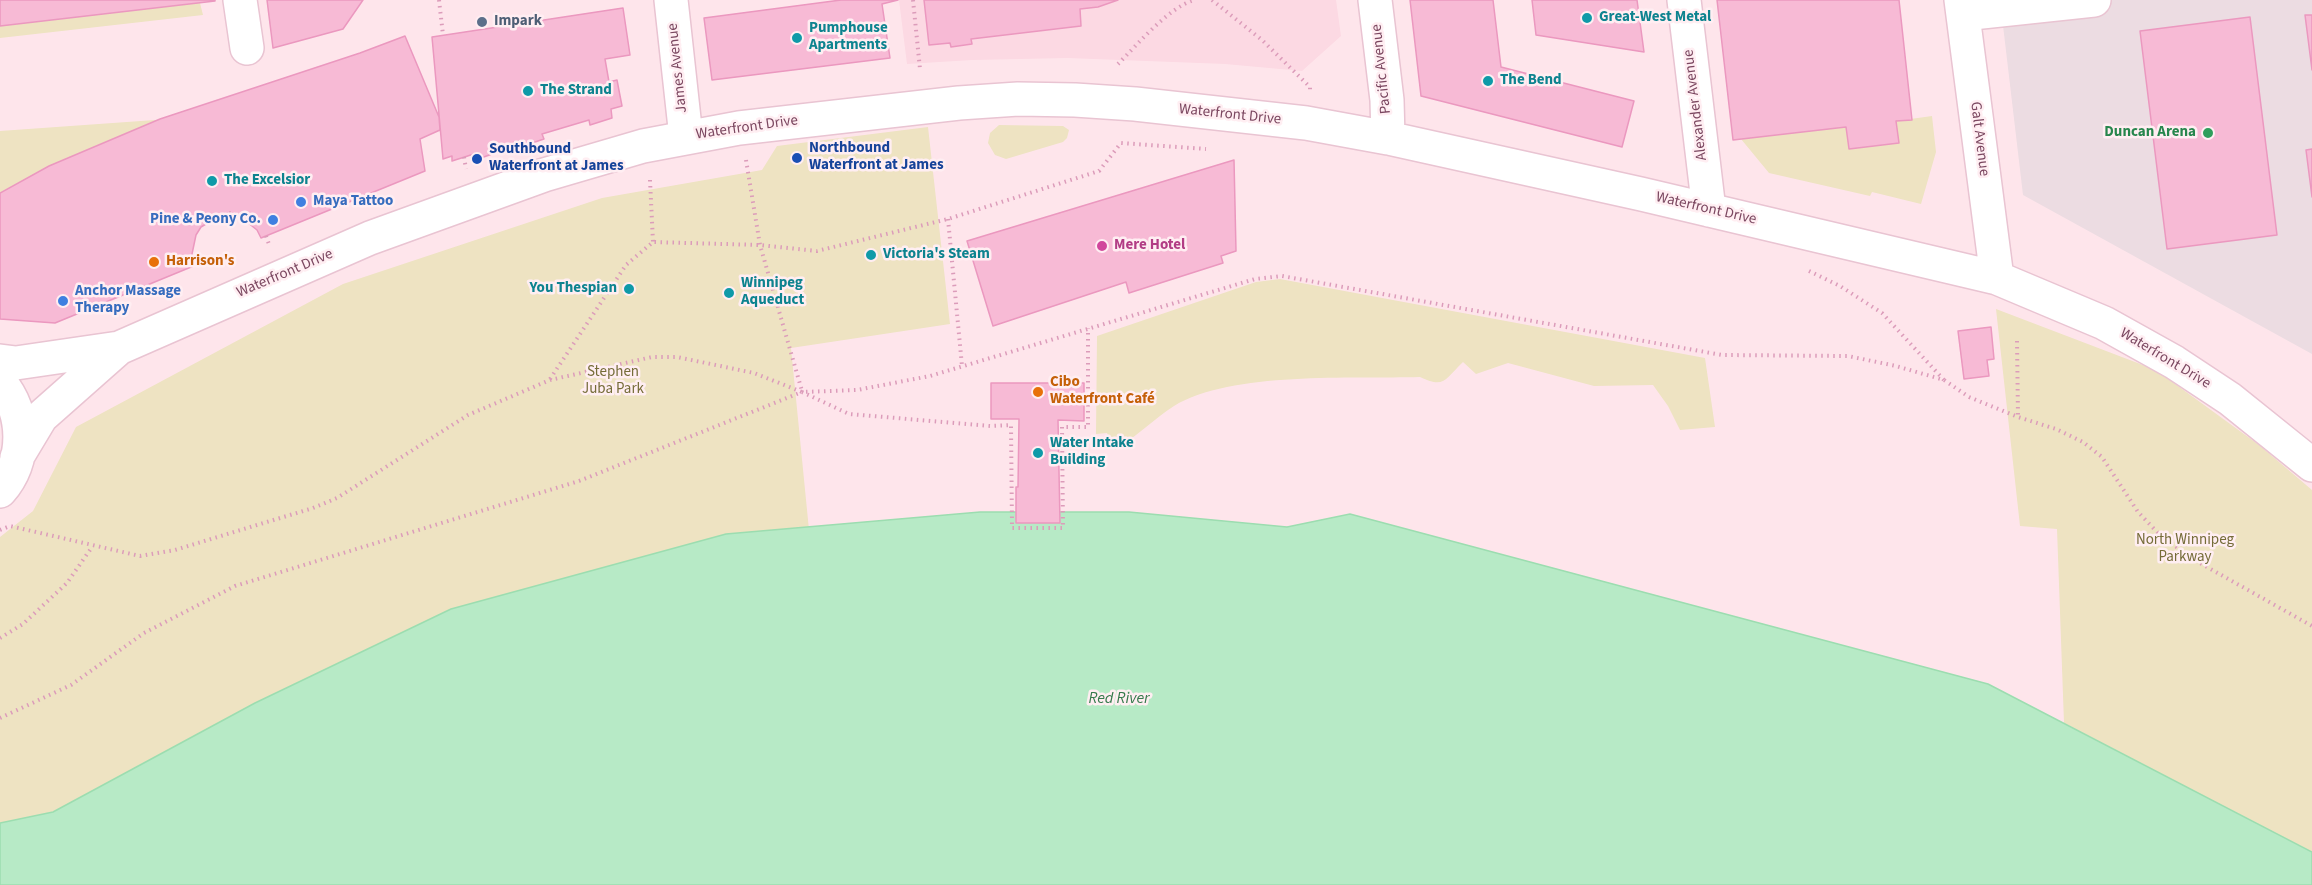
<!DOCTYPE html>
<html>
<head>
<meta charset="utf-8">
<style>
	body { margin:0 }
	canvas { display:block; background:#fee5eb }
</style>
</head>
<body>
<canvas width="2312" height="885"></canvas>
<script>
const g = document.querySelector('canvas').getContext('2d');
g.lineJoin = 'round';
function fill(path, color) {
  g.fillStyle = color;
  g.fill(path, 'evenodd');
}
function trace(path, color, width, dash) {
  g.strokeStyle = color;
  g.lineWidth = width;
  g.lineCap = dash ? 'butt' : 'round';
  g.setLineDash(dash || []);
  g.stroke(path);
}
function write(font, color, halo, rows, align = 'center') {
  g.font = font + ' "Source Sans 3",sans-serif';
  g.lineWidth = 5;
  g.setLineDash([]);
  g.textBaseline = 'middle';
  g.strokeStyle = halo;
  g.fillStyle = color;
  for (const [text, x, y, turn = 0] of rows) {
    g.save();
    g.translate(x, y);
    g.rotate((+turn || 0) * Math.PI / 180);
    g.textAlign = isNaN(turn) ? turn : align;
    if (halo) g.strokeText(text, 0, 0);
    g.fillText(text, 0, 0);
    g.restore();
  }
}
const residential = new Path2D(`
	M 899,0 L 1336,0 L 1341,36 L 1302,71 L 1225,64 L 1068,58 L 972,60 L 907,64 Z`);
const industrial = new Path2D(`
	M 2000,0 L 2312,0 L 2312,354 L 2023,195 Z`);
const green = new Path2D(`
	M 200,3 L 203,15 L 0,38 L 0,26 Z
	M 1932,116 L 1936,152 L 1921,204 L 1872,192 L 1870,196 L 1769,173 L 1741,139 L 1846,127 L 1899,143 L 1896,121 Z
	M 155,120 L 157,124 L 49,166 L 0,193 L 0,131 Z
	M 999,125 L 1063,126 L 1069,130 L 1067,138 L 1063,142 L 1006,159 L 995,155 L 988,143 L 990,133 Z
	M 928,127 L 950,324 L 791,348 L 809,530 L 0,853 L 0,537 L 33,511 L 76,427 L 343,284 L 602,198 L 762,170 L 777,146 Z
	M 1280,279 L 1705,358 L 1715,427 L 1680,430 L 1668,406 L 1653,385 L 1594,386 L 1508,363 L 1476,374 L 1463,362 C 1445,379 1445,389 1420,377 C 1353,379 1231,371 1174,406 C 1154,419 1136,437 1115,450 L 1107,433 L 1096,434 L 1097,336 L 1256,282 Z
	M 1996,309 L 2156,370 L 2259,445 L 2312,490 L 2312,852 L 2064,723 L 2057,529 L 2020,526 Z`);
const water = new Path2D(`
	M 980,512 L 1129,512 L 1287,527 L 1350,514 L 1988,684 L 2312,852 L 2312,885 L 0,885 L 0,823 L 53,812 L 255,703 L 451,609 L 726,534 Z`);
const building = new Path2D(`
	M 0,0 L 215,0 L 215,1 L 0,26 Z
	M 267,0 L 363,0 L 343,29 L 273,48 Z
	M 841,0 L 898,0 L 882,4 L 890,58 L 712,80 L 704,18 Z
	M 924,0 L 1118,0 L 1098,7 L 1080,9 L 1081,26 L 971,39 L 972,44 L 951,47 L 950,43 L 929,45 Z
	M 1410,0 L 1493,0 L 1501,67 L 1634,101 L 1622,147 L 1421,96 Z
	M 1532,0 L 1637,0 L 1644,52 L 1536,35 Z
	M 1717,0 L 1899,0 L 1912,120 L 1896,121 L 1899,143 L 1849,149 L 1846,127 L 1733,140 Z
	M 623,8 L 630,55 L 605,59 L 609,82 L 617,80 L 622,106 L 611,109 L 612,118 L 590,125 L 589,120 L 542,134 L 544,139 L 523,146 L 522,140 L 494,148 L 495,153 L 478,159 L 477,153 L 452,161 L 452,156 L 443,159 L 432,37 Z
	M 2305,15 L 2312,15 L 2312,70 Z
	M 2250,17 L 2277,235 L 2167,249 L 2140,31 Z
	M 405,36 L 439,117 L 440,130 L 420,139 L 425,171 L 261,238 L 257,230 L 242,218 L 234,216 L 216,218 L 201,227 L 196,235 L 192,254 L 196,265 L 55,323 L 0,319 L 0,193 L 49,166 L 160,119 L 360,53 Z
	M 2312,149 L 2312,197 L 2306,150 Z
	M 1234,160 L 1236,251 L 1221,256 L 1223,263 L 1129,293 L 1126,282 L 993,326 L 967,241 Z
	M 1991,327 L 1994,359 L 1987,360 L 1989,376 L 1964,379 L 1958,331 Z
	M 991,383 L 1084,383 L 1084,421 L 1058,420 L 1060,523 L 1016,523 L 1016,487 L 1018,487 L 1019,419 L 991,419 Z`);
const path = new Path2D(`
	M 439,0 L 443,35
	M 913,0 L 920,69
	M 1212,0 L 1262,40 L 1310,87 L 1310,91
	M 1118,64 C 1138,44 1168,8 1194,0
	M 464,157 L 466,169
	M 746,160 L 760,245 L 802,391
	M 650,180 L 653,242
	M 229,213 L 245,216 L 254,222
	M 948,219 L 962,366
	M 266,236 L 270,247
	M 1809,271 L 1840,286 L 1882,313 L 1944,380
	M 2017,341 L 2018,417
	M 550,379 L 626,265 L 653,242 L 760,245 L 817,251 L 948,219 L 1099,171 L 1121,143 L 1206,149
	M 0,530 L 10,526 L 140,556 L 175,550 L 313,508 L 337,498 L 468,415 L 550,380 L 652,357 L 677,357 L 754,373 L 802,392 L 857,390 L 930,376 L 1255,279 L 1282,276 L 1722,355 L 1848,356 L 1896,366 L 1944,380 L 1969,397 L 2018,417 L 2056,429 L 2083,442 L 2102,457 L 2138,512 L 2158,533 L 2191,558 L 2312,626
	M 0,638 L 23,624 L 67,583 L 92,547
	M 0,718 L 71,685 L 144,633 L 235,586 L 579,481 L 802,392 L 849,414 L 990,426 L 1011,425 L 1012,528 L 1063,528 L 1062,427 L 1088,427 L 1088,328`);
const minor = new Path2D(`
	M 240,0 L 247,48
	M 671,0 L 686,137
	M 1375,0 L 1387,100 L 1388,138
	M 1684,0 L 1709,210
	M 1961,0 L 1997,278
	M 1963,14 L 2094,0
	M 0,361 L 16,363 L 119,348 L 370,238 L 544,175 L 643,146 L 739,128 L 959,103 L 1018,99 L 1075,100 L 1135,104 L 1306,123 L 1388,138 L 1641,194 L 1997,278 L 2104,323 L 2174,362 L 2230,399 L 2312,465
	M 0,382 C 26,413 27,460 0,491
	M 17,457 L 41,417 L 119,348`);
const markers = [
	[1587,18,6,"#0f9aa8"],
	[482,22,6,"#5c6f8a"],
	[797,38,6,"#0f9aa8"],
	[1488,81,6,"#0f9aa8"],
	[528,91,6,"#0f9aa8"],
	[2208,133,6,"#2e9e5b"],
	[797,158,6,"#1a4fb4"],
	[477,159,6,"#1a4fb4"],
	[212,181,6,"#0f9aa8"],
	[301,202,6,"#3f7fe0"],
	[273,220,6,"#3f7fe0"],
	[1102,246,6,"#d1479c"],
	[871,255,6,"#0f9aa8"],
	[154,262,6,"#e8710a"],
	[629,289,6,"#0f9aa8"],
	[729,293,6,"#0f9aa8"],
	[63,301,6,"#3f7fe0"],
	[1038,392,6,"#e8710a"],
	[1038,453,6,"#0f9aa8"]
];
const cultureNames = [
	["Great-West Metal",1599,18],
	["Pumphouse",809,29],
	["Apartments",809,46],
	["The Bend",1500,81],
	["The Strand",540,91],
	["The Excelsior",224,181],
	["Victoria's Steam",883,255],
	["Winnipeg",741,284],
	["Aqueduct",741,301],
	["You Thespian",617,289,"right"],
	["Water Intake",1050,444],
	["Building",1050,461]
];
const serviceNames = [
	["Impark",494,22]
];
const streetNames = [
	["James Avenue",678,68,-96],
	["Pacific Avenue",1382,69,-96],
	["Alexander Avenue",1696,105,-97],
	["Waterfront Drive",1230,115,6],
	["Waterfront Drive",747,128,-8],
	["Galt Avenue",1979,139,83],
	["Waterfront Drive",1706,209,13],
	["Waterfront Drive",285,274,-23],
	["Waterfront Drive",2165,359,31]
];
const leisureNames = [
	["Duncan Arena",2196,133]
];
const transitNames = [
	["Northbound",809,149],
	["Waterfront at James",809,166],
	["Southbound",489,150],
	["Waterfront at James",489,167]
];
const shopNames = [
	["Maya Tattoo",313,202],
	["Pine & Peony Co.",261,220,"right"],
	["Anchor Massage",75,292],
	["Therapy",75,309]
];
const hotelNames = [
	["Mere Hotel",1114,246]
];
const foodNames = [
	["Harrison's",166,262],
	["Cibo",1050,383],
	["Waterfront Café",1050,400]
];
const parkNames = [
	["Stephen",613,373],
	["Juba Park",613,390],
	["North Winnipeg",2185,541],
	["Parkway",2185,558]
];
const waterNames = [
	["Red River",1119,699]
];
fill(residential, '#fcd9e3');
fill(industrial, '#ecdce2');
fill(green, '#eee3c2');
fill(water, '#b7eac6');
trace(water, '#9cddb0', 1.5);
fill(building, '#f7bad5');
trace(building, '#eb98bf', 1.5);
trace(minor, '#e9c4d2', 36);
trace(path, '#dc9cba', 4, [1.5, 4.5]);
trace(minor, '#fff', 33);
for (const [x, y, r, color] of markers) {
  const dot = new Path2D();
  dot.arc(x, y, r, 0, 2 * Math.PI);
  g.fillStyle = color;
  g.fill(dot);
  trace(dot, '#ffeef2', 2);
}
write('bold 15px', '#0d838f', '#ffeef2', cultureNames, 'left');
write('bold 15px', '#4e5e75', '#ffeef2', serviceNames, 'left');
write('15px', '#7b4760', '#ffeef2', streetNames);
write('bold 15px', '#27864d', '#ffeef2', leisureNames, 'right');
write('bold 15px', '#164399', '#ffeef2', transitNames, 'left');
write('bold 15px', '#366cbe', '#ffeef2', shopNames, 'left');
write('bold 15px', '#b23c85', '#ffeef2', hotelNames, 'left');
write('bold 15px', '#c56008', '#ffeef2', foodNames, 'left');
write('15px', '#756c38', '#ffeef2', parkNames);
write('italic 16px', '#367a4c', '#ffeef2', waterNames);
</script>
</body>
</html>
